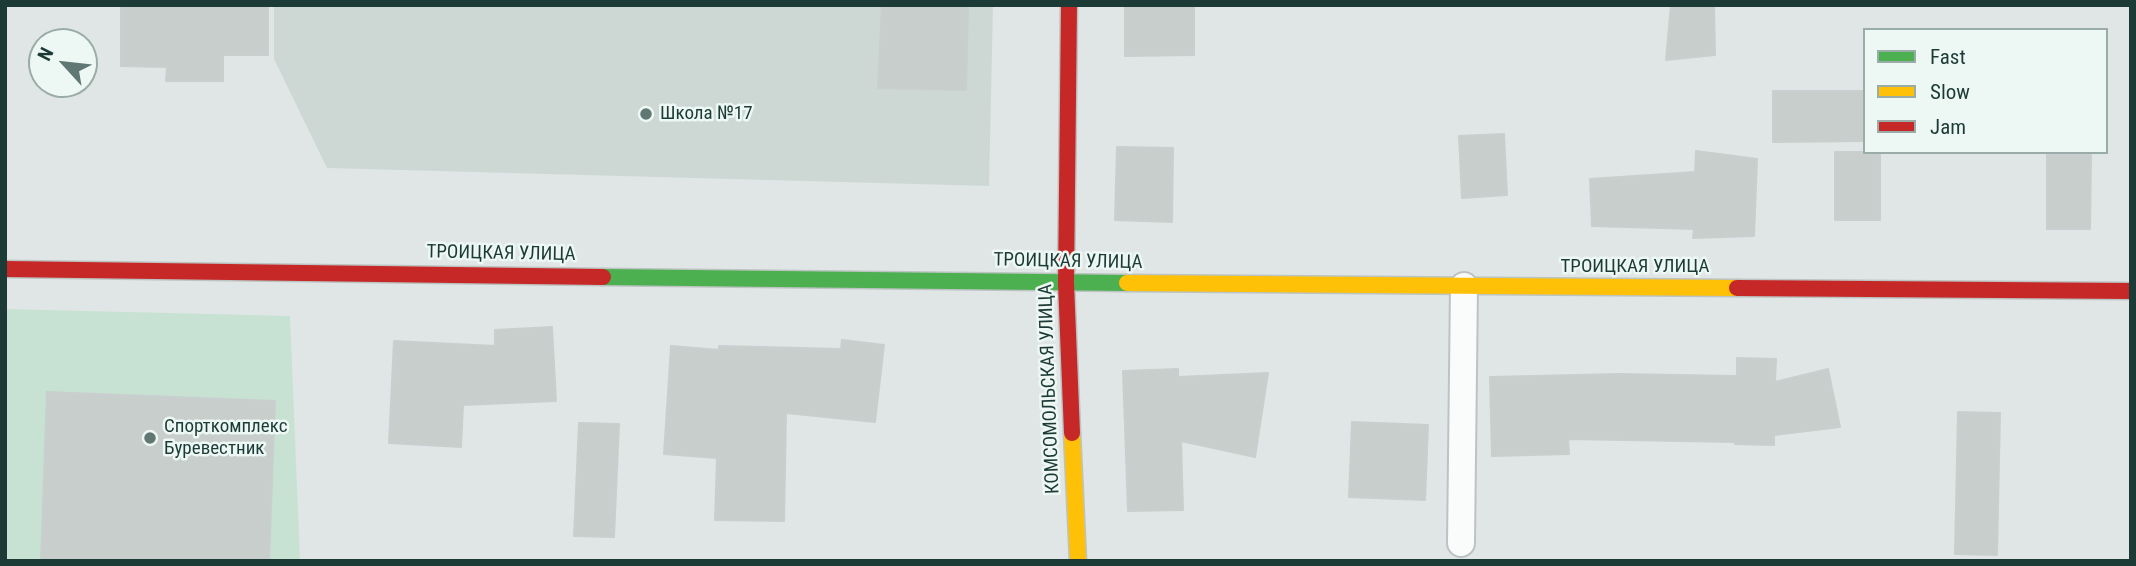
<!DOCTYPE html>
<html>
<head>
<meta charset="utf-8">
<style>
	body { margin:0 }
	#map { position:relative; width:2136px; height:566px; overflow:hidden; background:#e0e6e5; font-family:"Roboto Condensed",sans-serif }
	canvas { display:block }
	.frame { position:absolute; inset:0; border:7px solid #1d3b36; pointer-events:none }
	.legend { position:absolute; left:1863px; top:28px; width:245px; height:126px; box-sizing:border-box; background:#edf7f3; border:2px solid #9aaca7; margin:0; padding:9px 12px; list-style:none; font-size:21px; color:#1d3b36 }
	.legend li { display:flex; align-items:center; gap:14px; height:35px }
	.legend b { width:35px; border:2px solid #9aaca7 }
	.north { position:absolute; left:28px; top:28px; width:70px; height:70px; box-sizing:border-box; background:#edf7f3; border:2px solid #9aaca7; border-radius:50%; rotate:297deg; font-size:19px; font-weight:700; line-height:28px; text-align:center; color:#1d3b36 }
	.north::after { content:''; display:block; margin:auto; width:24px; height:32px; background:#617773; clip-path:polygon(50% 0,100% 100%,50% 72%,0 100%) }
</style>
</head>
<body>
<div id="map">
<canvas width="2136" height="566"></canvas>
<div class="frame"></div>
<ul class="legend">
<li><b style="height:9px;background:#4caf50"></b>Fast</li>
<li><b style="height:9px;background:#ffc107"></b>Slow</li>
<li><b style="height:9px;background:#c62828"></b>Jam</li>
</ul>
<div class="north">N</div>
</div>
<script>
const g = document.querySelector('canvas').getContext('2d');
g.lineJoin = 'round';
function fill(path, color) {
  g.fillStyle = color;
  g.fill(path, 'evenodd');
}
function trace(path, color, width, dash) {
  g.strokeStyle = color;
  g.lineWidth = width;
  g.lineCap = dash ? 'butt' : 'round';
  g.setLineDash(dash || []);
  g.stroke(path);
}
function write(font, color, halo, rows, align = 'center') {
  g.font = font + ' "Roboto Condensed",sans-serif';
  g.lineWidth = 5;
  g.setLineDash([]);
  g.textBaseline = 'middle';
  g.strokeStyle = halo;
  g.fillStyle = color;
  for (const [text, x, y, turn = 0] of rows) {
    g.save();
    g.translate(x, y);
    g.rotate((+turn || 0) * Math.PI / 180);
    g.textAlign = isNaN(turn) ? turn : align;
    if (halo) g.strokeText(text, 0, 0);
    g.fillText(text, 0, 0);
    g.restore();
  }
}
const built = new Path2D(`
	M 274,5 L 993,5 L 989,186 L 327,168 L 274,59 Z`);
const green = new Path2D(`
	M 5,309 L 290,316 L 300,561 L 5,561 Z`);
const building = new Path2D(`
	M 121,5 L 268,5 L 268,55 L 223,55 L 223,81 L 166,81 L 167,67 L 121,66 Z
	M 882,5 L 968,5 L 966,90 L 878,88 Z
	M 1125,5 L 1194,5 L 1194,55 L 1125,56 Z
	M 1671,5 L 1714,5 L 1715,55 L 1666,60 Z
	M 1773,91 L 1865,91 L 1865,141 L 1773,142 Z
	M 1504,134 L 1507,195 L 1462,198 L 1459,136 Z
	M 1117,147 L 1173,148 L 1172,222 L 1115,220 Z
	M 1696,151 L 1757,159 L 1754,236 L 1693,238 L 1694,229 L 1592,226 L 1590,179 L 1695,172 Z
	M 1835,152 L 1880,152 L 1880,220 L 1835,220 Z
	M 2047,155 L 2091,155 L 2090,229 L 2047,229 Z
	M 552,327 L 556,401 L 463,405 L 461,447 L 389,443 L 394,341 L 495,346 L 495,330 Z
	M 842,340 L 884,345 L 875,422 L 786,413 L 784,521 L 715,520 L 717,458 L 664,454 L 671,346 L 719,350 L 719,346 L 841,349 Z
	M 1737,358 L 1776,359 L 1775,382 L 1828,369 L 1840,427 L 1774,435 L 1774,445 L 1735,444 L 1735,442 L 1568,439 L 1569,454 L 1492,456 L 1490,377 L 1619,374 L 1737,376 Z
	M 1178,369 L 1178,377 L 1268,373 L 1255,457 L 1181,441 L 1183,510 L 1128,511 L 1123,371 Z
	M 47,392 L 275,401 L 269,561 L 41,561 Z
	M 1958,412 L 2000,413 L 1997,555 L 1955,554 Z
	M 1352,422 L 1428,425 L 1425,500 L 1349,497 Z
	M 579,423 L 619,424 L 614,537 L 574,536 Z`);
const lane = new Path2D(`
	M 1461,543 L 1464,286`);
const fast = new Path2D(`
	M 603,277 L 1127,283`);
const slow = new Path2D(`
	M 1127,283 L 1737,288
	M 1072,433 L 1078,561`);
const jam = new Path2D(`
	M 1069,5 L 1066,283 L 1072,433
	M 5,269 L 603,277
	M 1737,288 L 2131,291`);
const markers = [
	[646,114,7,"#617773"],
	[150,438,7,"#617773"]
];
const poiNames = [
	["Школа №17",660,114],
	["Cпорткомплекс",164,427],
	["Буревестник",164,449]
];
const streetNames = [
	["ТРОИЦКАЯ УЛИЦА",501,254,1],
	["ТРОИЦКАЯ УЛИЦА",1068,262,1],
	["ТРОИЦКАЯ УЛИЦА",1635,267],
	["КОМСОМОЛЬСКАЯ УЛИЦА",1050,389,-92]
];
fill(built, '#cdd8d5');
fill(green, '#c7e2d2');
fill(building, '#c7cecc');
trace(building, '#c8cfce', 2);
trace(lane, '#bdc3c2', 30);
trace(fast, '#bcc4c2', 19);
trace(slow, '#bcc4c2', 19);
trace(jam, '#bcc4c2', 19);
trace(lane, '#fafbfb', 26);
trace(fast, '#4caf50', 16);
trace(slow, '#ffc107', 16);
trace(jam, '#c62828', 16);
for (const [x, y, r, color] of markers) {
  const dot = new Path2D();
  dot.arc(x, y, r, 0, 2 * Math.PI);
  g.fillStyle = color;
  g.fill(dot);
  trace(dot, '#edf7f3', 2.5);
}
write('19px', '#1d3b36', '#edf7f3', poiNames, 'left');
write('19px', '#1d3b36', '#edf7f3', streetNames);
</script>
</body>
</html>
